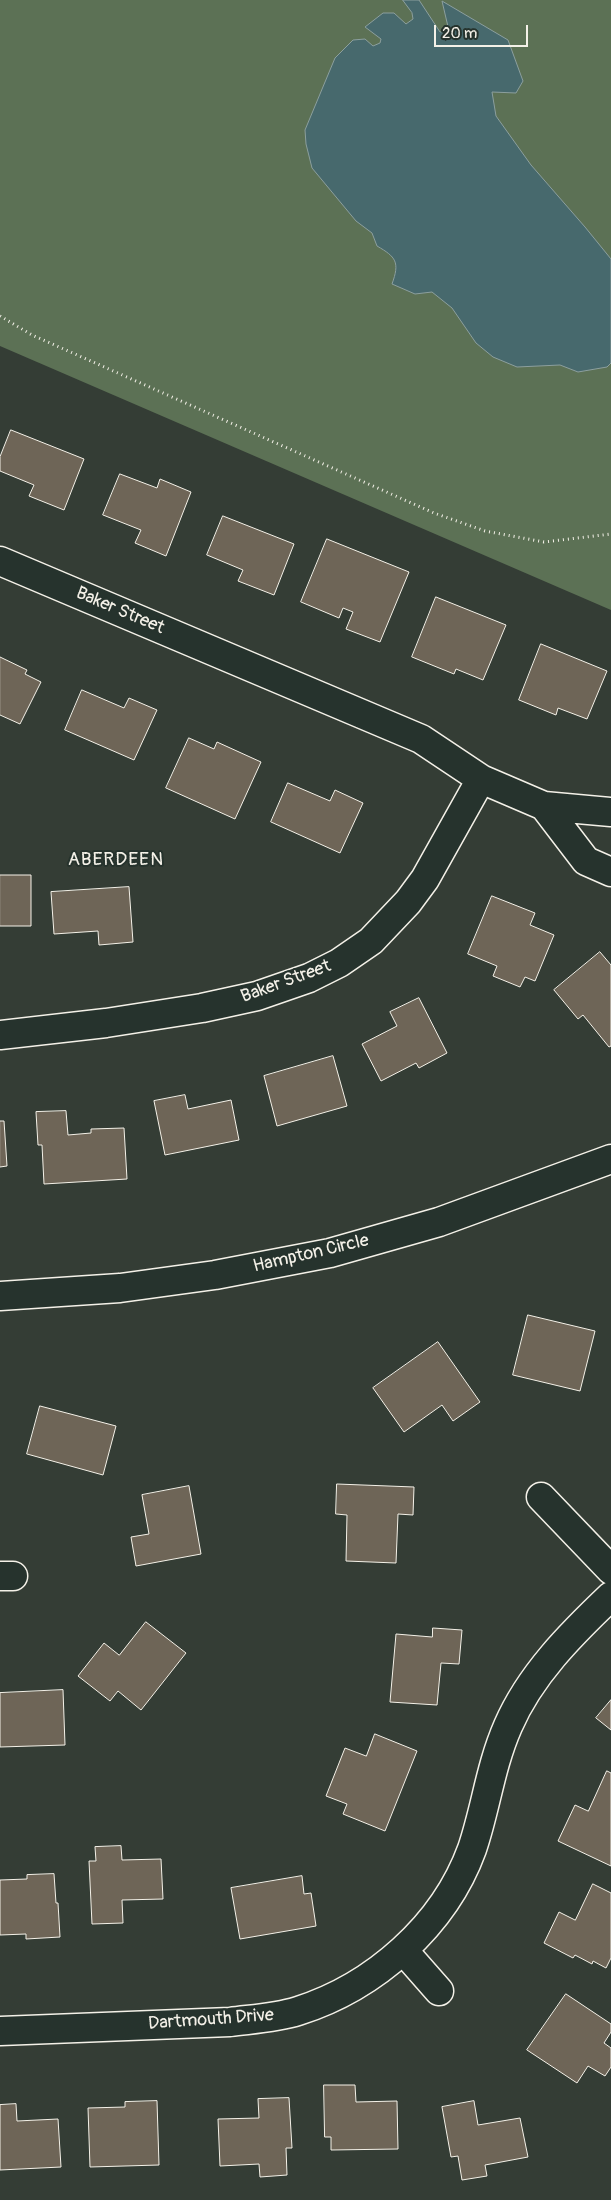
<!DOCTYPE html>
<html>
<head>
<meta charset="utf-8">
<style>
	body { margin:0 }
	#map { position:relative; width:611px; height:2200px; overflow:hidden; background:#343d35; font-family:Pangolin,sans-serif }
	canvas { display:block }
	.scale { position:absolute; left:434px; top:25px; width:94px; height:22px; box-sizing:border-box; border:2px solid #f4f1e8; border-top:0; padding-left:6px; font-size:15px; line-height:18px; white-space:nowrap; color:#f4f1e8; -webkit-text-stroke:4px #26332d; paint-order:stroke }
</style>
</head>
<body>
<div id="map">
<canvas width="611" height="2200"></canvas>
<div class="scale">20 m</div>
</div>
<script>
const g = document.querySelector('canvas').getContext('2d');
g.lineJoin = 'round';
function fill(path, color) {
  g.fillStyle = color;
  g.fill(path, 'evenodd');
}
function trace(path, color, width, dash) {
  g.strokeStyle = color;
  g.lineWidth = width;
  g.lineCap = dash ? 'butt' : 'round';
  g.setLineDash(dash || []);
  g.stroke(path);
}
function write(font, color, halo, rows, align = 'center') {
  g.font = font + ' Pangolin,sans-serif';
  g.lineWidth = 4;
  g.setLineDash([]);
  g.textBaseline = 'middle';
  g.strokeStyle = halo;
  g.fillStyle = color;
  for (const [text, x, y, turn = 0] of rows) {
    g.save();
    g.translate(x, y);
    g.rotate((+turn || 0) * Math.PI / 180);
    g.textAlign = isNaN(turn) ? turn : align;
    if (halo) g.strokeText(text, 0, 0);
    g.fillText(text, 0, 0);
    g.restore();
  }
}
const green = new Path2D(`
	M 0,0 L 611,0 L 611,610 L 0,346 Z`);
const water = new Path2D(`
	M 403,0 L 419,0 L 440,32 L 449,31 L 442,1 L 508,40 L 523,81 L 516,93 L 492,92 L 496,116 L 531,165 L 585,227 L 611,259 L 611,363 L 607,367 L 578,372 L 560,365 L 517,367 L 493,357 L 476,343 L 452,308 L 432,292 L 415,294 L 392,284 C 400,262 396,257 377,246 L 372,233 L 356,221 L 312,168 L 306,144 L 305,130 L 335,58 L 353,40 L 365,39 L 373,46 L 380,43 L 381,39 L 365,27 L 383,13 L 394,13 L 406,24 L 413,19 L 412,13 Z`);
const building = new Path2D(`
	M 11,430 L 84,459 L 64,510 L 29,496 L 34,485 L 0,471 L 0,457 Z
	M 120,474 L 157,488 L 160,479 L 191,492 L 166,556 L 135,543 L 141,530 L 103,515 Z
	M 223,516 L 294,544 L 274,595 L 238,581 L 243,570 L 207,555 Z
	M 327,539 L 409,572 L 380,642 L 346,629 L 353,612 L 343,608 L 339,618 L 301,602 Z
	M 436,597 L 506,625 L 483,680 L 456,669 L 454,674 L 412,657 Z
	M 541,644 L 607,671 L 587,719 L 558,708 L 556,715 L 519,700 Z
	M 0,657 L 27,670 L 25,674 L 41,682 L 20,724 L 0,715 Z
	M 82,690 L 124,708 L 129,698 L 157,710 L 134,760 L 65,730 Z
	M 189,738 L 214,749 L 217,742 L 261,762 L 235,819 L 166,788 Z
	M 288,783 L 330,801 L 335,790 L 363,803 L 340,853 L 271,822 Z
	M 0,875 L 31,875 L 31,926 L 0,926 Z
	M 129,887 L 133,942 L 99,945 L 98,931 L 54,934 L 51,892 Z
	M 492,896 L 535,913 L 530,925 L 554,935 L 535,981 L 525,977 L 520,987 L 493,976 L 497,966 L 468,954 Z
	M 600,952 L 611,965 L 611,1046 L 609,1047 L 583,1015 L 578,1019 L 554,990 Z
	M 419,998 L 447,1053 L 419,1068 L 416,1063 L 381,1081 L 362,1044 L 397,1026 L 390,1012 Z
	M 333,1056 L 347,1106 L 277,1126 L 264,1076 Z
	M 185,1095 L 188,1109 L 231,1100 L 239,1140 L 165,1155 L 154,1101 Z
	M 66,1111 L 68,1135 L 91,1133 L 91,1129 L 124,1128 L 127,1179 L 44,1184 L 42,1145 L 38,1145 L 36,1112 Z
	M 0,1121 L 4,1121 L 7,1166 L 0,1167 Z
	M 528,1315 L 595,1331 L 580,1391 L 513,1375 Z
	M 438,1342 L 480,1402 L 453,1421 L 442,1405 L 404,1432 L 373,1388 Z
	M 40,1406 L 116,1426 L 103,1475 L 27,1454 Z
	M 337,1484 L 414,1487 L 413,1515 L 398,1514 L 396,1563 L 346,1561 L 347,1515 L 336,1514 Z
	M 189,1486 L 201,1554 L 136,1566 L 131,1537 L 149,1534 L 142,1495 Z
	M 146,1622 L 186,1653 L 141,1710 L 118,1691 L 110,1701 L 78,1676 L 104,1643 L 119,1655 Z
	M 433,1628 L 462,1630 L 459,1664 L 441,1663 L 437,1705 L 390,1702 L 396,1634 L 432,1637 Z
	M 63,1690 L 65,1745 L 0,1747 L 0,1693 Z
	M 611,1700 L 611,1730 L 596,1718 Z
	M 375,1734 L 417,1751 L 385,1831 L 343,1814 L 347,1804 L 326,1796 L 345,1748 L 366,1756 Z
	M 607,1771 L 611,1773 L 611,1866 L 558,1841 L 575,1805 L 588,1811 Z
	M 121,1846 L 122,1860 L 161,1859 L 163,1899 L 122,1900 L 123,1923 L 92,1924 L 89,1861 L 96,1861 L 95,1847 Z
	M 54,1874 L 56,1903 L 58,1903 L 60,1937 L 26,1939 L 26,1934 L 0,1935 L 0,1880 L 27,1879 L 27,1875 Z
	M 302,1876 L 304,1894 L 311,1893 L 316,1926 L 240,1939 L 231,1888 Z
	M 593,1884 L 611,1893 L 611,1958 L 606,1968 L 593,1961 L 592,1964 L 575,1955 L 573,1958 L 544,1943 L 559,1912 L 575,1920 Z
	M 566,1994 L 611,2024 L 611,2032 L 604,2043 L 611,2048 L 611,2067 L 605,2076 L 588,2066 L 577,2083 L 527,2050 Z
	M 324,2085 L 355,2085 L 356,2102 L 397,2101 L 398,2149 L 331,2150 L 331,2137 L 325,2137 Z
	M 289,2098 L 292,2148 L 286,2148 L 287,2175 L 260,2177 L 259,2164 L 220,2166 L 218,2119 L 259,2118 L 258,2099 Z
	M 157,2101 L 159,2165 L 90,2167 L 88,2108 L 125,2107 L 125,2102 Z
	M 474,2101 L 478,2125 L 520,2118 L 528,2157 L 485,2165 L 487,2176 L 462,2180 L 458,2156 L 451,2157 L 442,2107 Z
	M 16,2104 L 17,2121 L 58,2119 L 61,2167 L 0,2170 L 0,2105 Z`);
const path = new Path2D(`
	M 0,316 L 32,335 L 434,513 L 485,531 L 544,542 L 611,534`);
const minor = new Path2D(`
	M 0,561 L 421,739 L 481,779 L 544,806 L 611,812
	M 544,806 L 586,861 L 611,872
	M 0,1035 L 106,1023 L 202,1008 L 257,996 L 309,978 L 339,963 L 371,941 L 408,902 L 425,879 L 481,779
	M 541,1497 L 611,1570
	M 0,1576 L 13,1576
	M 403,1950 L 439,1991
	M 0,2031 L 230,2022 C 253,2019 276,2018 298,2011 C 374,1987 444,1926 472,1849 C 486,1808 490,1767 508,1726 C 530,1675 571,1634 611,1596`);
const tertiary = new Path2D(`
	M 0,1296 L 120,1288 L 215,1275 L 330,1253 L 439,1222 L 611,1159`);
const streetNames = [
	["Baker Street",120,611,23],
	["Baker Street",286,982,-20],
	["Hampton Circle",311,1254,-13],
	["Dartmouth Drive",211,2020,-4]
];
const neighbourhoodNames = [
	["ABERDEEN",116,860]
];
fill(green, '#5c7155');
fill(water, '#47696d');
trace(water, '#8c9f9e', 1);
fill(building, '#6e6557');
trace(building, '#f4f1e8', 1);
trace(minor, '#f4f1e8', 31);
trace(tertiary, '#f4f1e8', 31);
trace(path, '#f4f1e8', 3, [1, 4]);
trace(minor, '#26332d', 28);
trace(tertiary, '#26332d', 28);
write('18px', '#f4f1e8', '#26332d', streetNames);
g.letterSpacing = '1px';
write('19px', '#f4f1e8', '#26332d', neighbourhoodNames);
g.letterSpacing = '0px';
</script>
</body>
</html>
